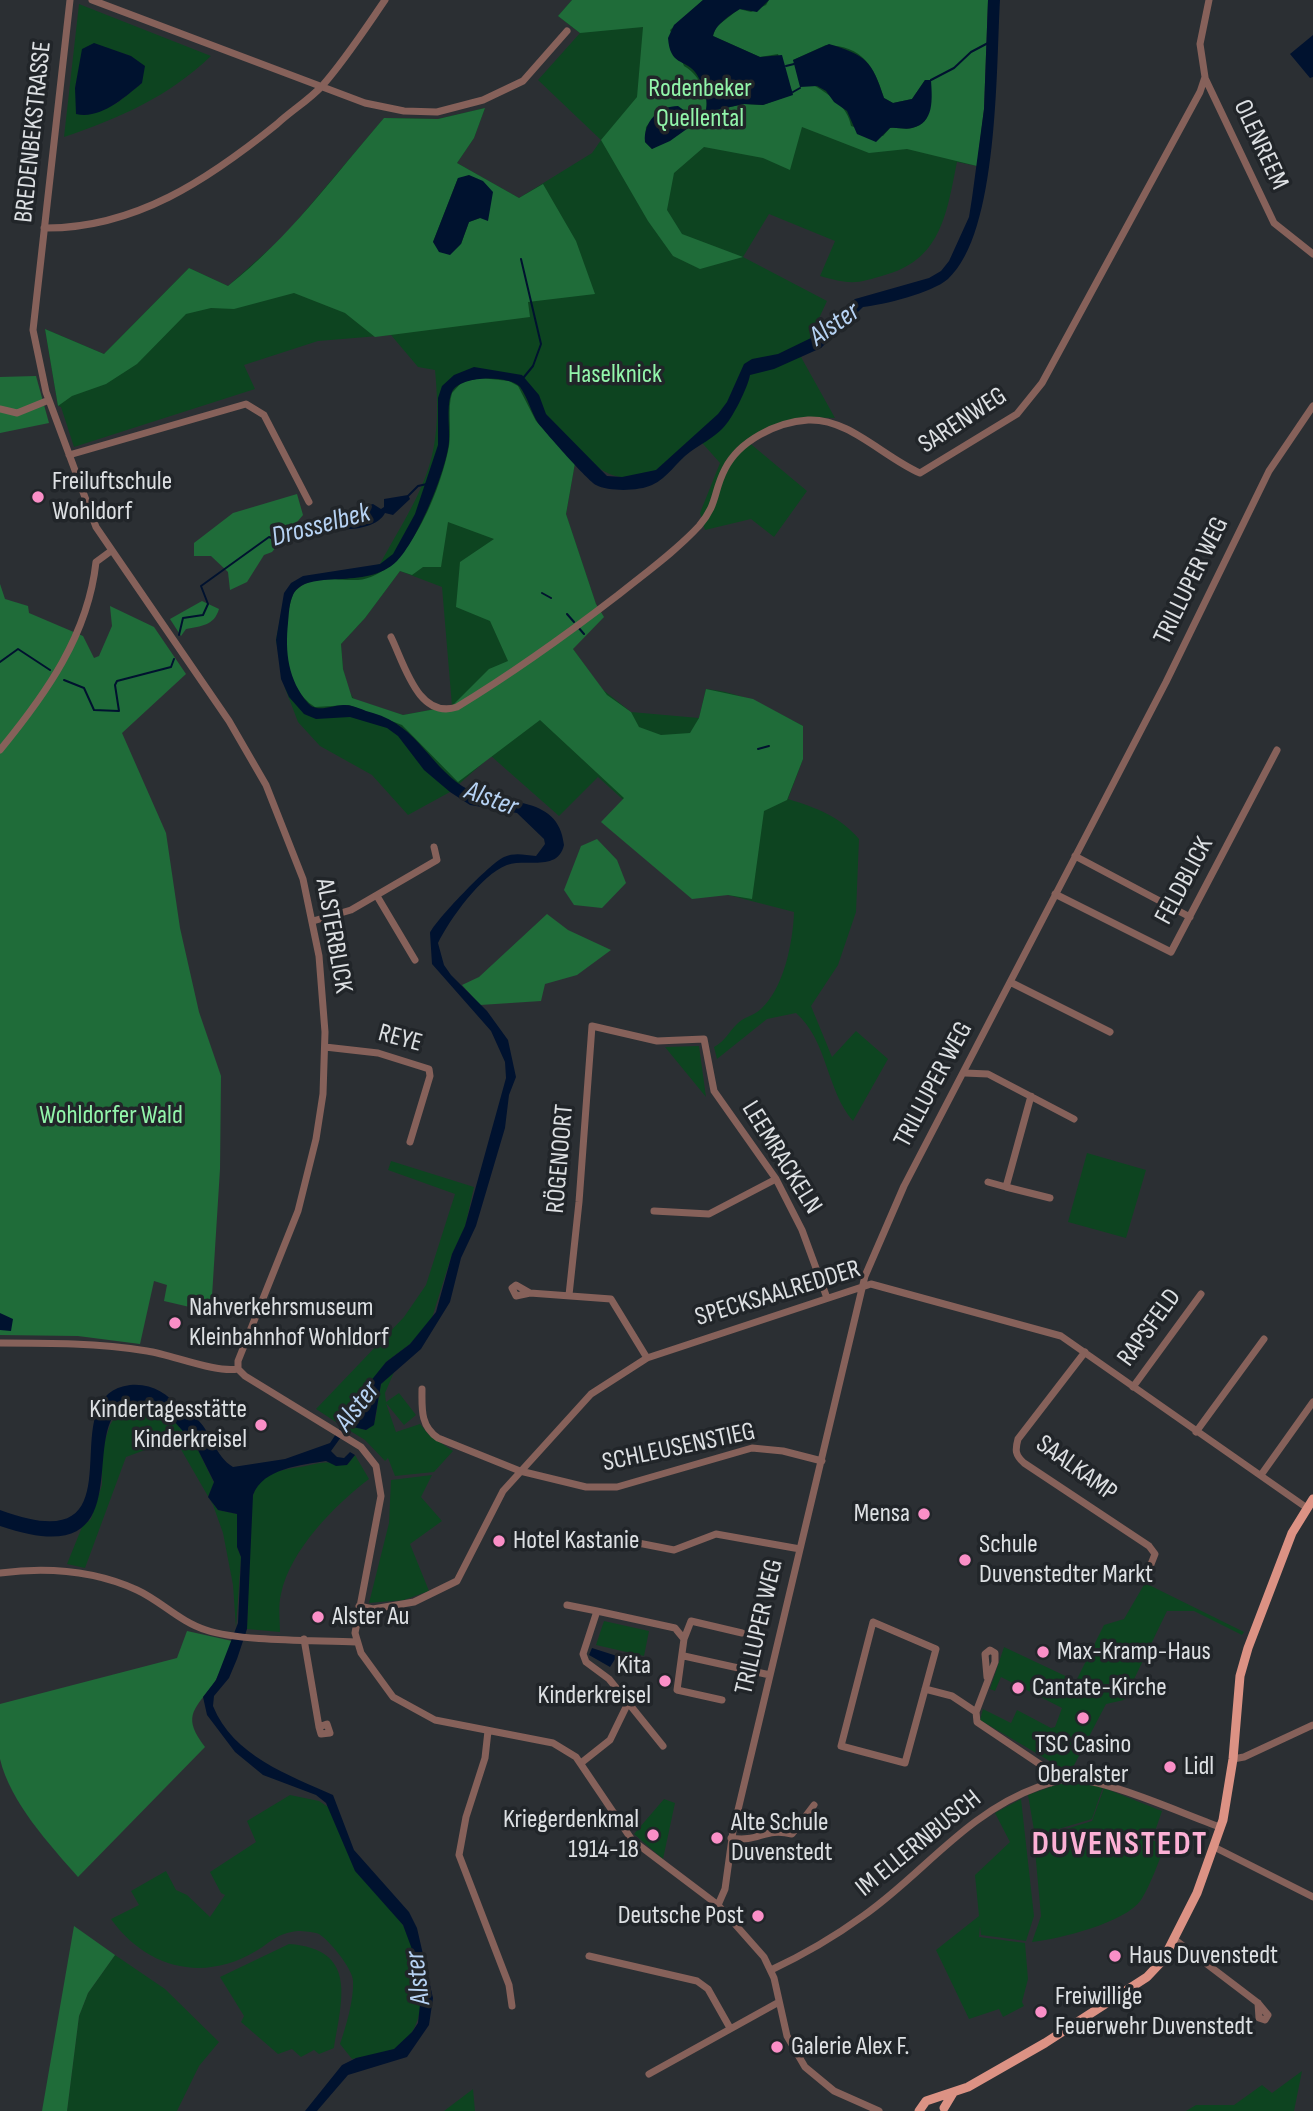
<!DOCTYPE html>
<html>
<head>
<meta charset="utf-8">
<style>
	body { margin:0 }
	canvas { display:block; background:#2b2f33 }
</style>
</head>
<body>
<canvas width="1313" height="2111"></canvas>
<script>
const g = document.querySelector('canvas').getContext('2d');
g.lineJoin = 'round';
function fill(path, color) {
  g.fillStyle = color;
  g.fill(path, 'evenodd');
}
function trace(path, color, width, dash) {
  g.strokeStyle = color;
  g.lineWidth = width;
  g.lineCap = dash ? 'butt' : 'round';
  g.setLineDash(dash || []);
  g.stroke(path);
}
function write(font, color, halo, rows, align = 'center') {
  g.font = font + ' "Sofia Sans Condensed",sans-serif';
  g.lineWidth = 7;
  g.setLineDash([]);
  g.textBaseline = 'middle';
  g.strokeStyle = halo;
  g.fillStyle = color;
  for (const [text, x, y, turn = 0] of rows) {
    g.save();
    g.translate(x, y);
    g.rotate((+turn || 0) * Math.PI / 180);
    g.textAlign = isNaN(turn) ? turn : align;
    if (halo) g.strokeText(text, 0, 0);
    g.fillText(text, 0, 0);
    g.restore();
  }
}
const green = new Path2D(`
	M 572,0 L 988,0 L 977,166 L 957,162 C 947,211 942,258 888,274 C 856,284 852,285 820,276 L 835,241 L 769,214 L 743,257 L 827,301 L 801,357 L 835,418 C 800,417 775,421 746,440 L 807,491 L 774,537 L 751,519 L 705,530 L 700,513 L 720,463 L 696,436 C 681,445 670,463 655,471 C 608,493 588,457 559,429 L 575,463 L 566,514 L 596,604 L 573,649 L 602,689 L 631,712 L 699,718 L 706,689 C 742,692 771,709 803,726 L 803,759 L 788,799 C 817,808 839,816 859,839 L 856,912 L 838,965 L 811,1006 L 832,1057 L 856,1031 L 888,1059 L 853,1121 C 826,1090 828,1041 796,1013 L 767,1019 L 717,1059 L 714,1047 C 725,1041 728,1033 737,1024 C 743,1017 754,1016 761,1009 C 784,988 793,942 794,912 L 728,895 L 598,777 L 559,816 L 491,756 L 450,792 L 408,815 L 372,775 L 320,746 L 298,722 L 285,688 L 276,640 L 285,593 L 380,564 C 423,487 444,462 435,370 L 418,367 L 391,335 L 318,341 L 244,365 L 255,389 L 74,447 L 61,407 L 58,406 L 45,329 L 104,354 L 189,268 L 228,286 L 284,236 L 384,118 L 438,119 L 485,108 L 474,138 L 457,163 L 519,198 L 592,153 L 601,140 L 538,80 L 580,33 L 558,16 ZM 400,571 L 442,587 L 452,706 L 403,715 L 355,700 L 349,692 L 343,669 L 341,644 L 365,618 Z
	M 79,4 L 211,56 C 168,97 120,118 64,137 ZM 94,44 L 131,56 L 142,83 L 117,103 L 100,111 L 75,88 L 83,49 Z
	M 699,1046 L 706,1097 L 665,1047 Z
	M 1087,1153 L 1146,1170 L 1126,1238 L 1068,1222 Z
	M 391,1161 L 474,1187 L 465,1227 L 452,1254 L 431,1321 L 410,1344 L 386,1362 L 371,1384 L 352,1401 L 342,1426 L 316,1409 L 404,1317 L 426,1285 L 455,1194 L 388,1170 Z
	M 394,1372 L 385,1393 L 386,1402 L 399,1393 L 416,1415 L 404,1425 L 386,1403 L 396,1432 L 420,1424 L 429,1435 L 453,1451 L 434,1472 L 395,1476 L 388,1458 L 385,1461 L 365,1440 L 347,1429 L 349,1426 L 366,1430 L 375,1421 L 381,1384 Z
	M 136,1402 L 173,1420 L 196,1446 L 214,1483 L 208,1497 L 218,1510 L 237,1514 L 237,1547 L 241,1557 L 236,1628 L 233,1585 L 223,1533 L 213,1505 L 175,1439 L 126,1457 L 85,1568 L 67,1564 L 82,1527 L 91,1519 L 102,1485 L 102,1450 L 110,1425 L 121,1407 Z
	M 355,1455 L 369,1479 C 335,1505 290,1550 281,1594 C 278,1606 280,1620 280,1632 L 247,1629 C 250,1598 241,1502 260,1481 C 270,1471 287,1469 300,1467 C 321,1463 325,1460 347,1465 Z
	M 432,1475 L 421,1497 L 442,1521 L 410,1544 L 429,1591 L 404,1600 L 369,1603 L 389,1523 L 391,1480 Z
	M 1145,1583 L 1244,1632 L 1242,1635 L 1194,1611 L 1167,1611 L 1124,1700 L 1106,1704 L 1070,1773 L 980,1720 L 983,1709 L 1011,1723 L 1017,1710 L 1051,1728 L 1055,1727 L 1062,1708 L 1001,1677 L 995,1691 L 990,1689 L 1004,1647 L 1076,1681 L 1104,1625 L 1124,1619 Z
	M 604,1621 L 649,1631 L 644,1656 L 596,1645 Z
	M 1067,1781 L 1103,1787 L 1092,1819 L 1035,1836 L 1028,1795 Z
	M 1104,1788 L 1162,1811 L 1152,1840 L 1165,1846 C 1158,1863 1151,1884 1141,1900 C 1125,1923 1059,1939 1032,1942 L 1041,1916 L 1034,1839 L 1092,1821 Z
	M 290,1795 L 319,1801 L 331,1809 C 341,1843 362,1873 384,1902 C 390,1910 399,1918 404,1927 C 421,1962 436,2026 394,2049 C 381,2056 366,2055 352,2059 L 340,2044 C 346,2026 354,2000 353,1981 C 353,1969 329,1940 319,1934 C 315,1932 303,1931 298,1931 C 275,1934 273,1941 256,1951 C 203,1983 146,1968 111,1919 L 139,1905 L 131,1891 L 166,1871 L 176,1890 L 187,1895 L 210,1917 L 225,1895 L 221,1893 L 210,1872 L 256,1842 L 247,1821 Z
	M 664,1799 L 675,1803 L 663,1859 L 634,1834 Z
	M 1021,1799 L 1034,1916 L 1026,1941 L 981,1935 L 980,1926 L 979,1937 L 1025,1943 L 1028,1979 L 1022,2002 L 1024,2006 L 1003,2017 L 999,2009 L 969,2019 L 936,1950 L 979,1916 L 975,1875 L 1010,1842 L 995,1813 Z
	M 289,1944 C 358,1949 342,1999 334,2048 L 319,2054 L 314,2050 L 301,2057 L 292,2049 L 278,2054 L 241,2022 L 244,2016 L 220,1977 Z
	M 115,1955 L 165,1989 L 219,2042 L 199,2066 L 177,2111 L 67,2111 L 79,2016 L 88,1993 Z
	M 1302,2071 L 1294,2111 L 1186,2111 L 1196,2105 L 1234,2105 L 1262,2085 L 1272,2093 Z
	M 473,2089 L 475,2111 L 444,2111 Z`);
const forest = new Path2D(`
	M 572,0 L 703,0 L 670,30 L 684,66 C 697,73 710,94 706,110 L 695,118 L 685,110 L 660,110 L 646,127 L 645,142 L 652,149 L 712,111 L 744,104 L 763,105 L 793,94 L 778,54 L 760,57 L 713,36 L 716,27 L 739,9 L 751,12 L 766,5 L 769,0 L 988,0 L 984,109 L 977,166 L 907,149 L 869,153 L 802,127 L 790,170 L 763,158 L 704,147 L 674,173 L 667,210 L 682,234 L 743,257 L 700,269 L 673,256 L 648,221 L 601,140 L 637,97 L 643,27 L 580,33 L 558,16 ZM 826,45 C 863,46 874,66 884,98 L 893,103 L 912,99 L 925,80 C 928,98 937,122 912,128 C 905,130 897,127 890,128 L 883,136 L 851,126 C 848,107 830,95 815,86 C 807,81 799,67 793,60 Z
	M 485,108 L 474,138 L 457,163 L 519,198 L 543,184 L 576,241 L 595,294 L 528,302 L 530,317 L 375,337 L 345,313 L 294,293 L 234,309 L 211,308 L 186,314 L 137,364 L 106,384 L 72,396 L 58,406 L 45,329 L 104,354 L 189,268 L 228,286 C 288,239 334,176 384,118 L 438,119 ZM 458,178 L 480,218 L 469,222 L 461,244 L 433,242 Z
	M 36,376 L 49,423 L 0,433 L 0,377 Z
	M 481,378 L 509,381 L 518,386 L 536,421 L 575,463 L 566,514 L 596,604 L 604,617 L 573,649 L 607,695 L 631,712 L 639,727 L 661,735 L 690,733 L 699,718 L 706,689 L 753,699 L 803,726 L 803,759 L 787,800 L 764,811 L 752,899 L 728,895 L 692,899 L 601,822 L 624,798 L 540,720 L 458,782 L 402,725 L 349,705 L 315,707 C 281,686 281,628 293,594 C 308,573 337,581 358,580 C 408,576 441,489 449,446 C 452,429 447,409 452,393 L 462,382 ZM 448,522 L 494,539 L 460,562 L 456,607 L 490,621 L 508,661 L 489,669 L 452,706 L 403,715 L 352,698 L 343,669 L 341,644 L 365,618 L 400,571 L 412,575 L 423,567 L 441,567 Z
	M 297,494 L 303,515 L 272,552 L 264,555 L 247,582 L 230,590 L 228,572 L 211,556 L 194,556 L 194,543 L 233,513 Z
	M 0,584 L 5,599 L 28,606 L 29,613 L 83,636 L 94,658 L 99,656 L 112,626 L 110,606 L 154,627 L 186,674 L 122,733 L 166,833 L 180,928 L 199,1012 L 221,1076 L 220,1169 L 211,1312 L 164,1301 L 167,1285 L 154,1281 L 140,1344 L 78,1336 L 0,1335 Z
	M 202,601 L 219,609 C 214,626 201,626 186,629 L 181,636 L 170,619 Z
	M 597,839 L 617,860 L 626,883 L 602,908 L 574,905 L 564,890 L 581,846 Z
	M 547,914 L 568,930 L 611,950 L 577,975 L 545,984 L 541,1001 L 480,1005 L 462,985 L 479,977 Z
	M 187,1631 L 232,1641 C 229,1650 218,1679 212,1686 C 192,1711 183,1718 205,1747 L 78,1877 C 50,1845 10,1802 0,1759 C 0,1742 0,1721 0,1704 L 177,1658 Z
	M 74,1926 L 115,1955 L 88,1993 L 79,2016 L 67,2111 L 42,2111 Z`);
const water = new Path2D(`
	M 703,0 L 769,0 L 757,12 L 740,9 C 730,15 715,25 713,36 L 760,57 L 782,55 L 793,95 L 763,105 L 744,104 L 712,111 L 670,141 L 652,149 L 645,142 C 643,122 659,106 678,106 L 695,118 L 706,110 C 709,99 702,81 695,72 C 685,59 670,66 668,38 L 674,25 Z
	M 988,0 L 1000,0 C 996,67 999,233 948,279 C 932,293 883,305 863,307 L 821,348 L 774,369 L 750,375 C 748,387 732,420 722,429 C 714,437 700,445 690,452 C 676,462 668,478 652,485 C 640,491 609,492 596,485 C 588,481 545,432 538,423 C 531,412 528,398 520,387 C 509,375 460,375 452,392 C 446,405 450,427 449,442 C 446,472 417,541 397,561 C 366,592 307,567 293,595 C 289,603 289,614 288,623 C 285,652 288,680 308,703 C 317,714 334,704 345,705 C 354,705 364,711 373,713 C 419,726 431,770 469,790 C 498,806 559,792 564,845 C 558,872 526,858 507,865 C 481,875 450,919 438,943 L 444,965 L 451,975 L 487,1011 L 508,1040 L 516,1077 L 509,1095 L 505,1128 L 476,1226 L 461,1258 L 450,1302 L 421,1349 L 381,1384 L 374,1425 L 366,1430 L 349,1426 L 331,1451 L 337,1457 L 344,1458 L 350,1452 L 355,1455 L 347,1465 L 336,1466 L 326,1461 C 302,1465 263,1468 253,1495 L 247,1629 L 237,1659 L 229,1678 L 214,1696 L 213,1706 C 233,1756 289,1775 333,1795 L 354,1850 L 409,1912 L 417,1928 L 433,1998 L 429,2025 L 407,2057 L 348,2075 L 317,2111 L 305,2111 L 342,2065 L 356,2058 L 394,2049 L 412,2032 L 418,2023 L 421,1995 L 413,1952 L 403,1925 L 355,1871 L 326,1803 L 316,1795 L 263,1775 L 235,1752 L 207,1715 L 203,1697 L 216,1680 L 238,1623 L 241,1557 L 237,1547 L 237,1514 L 218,1510 L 208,1497 L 214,1482 L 196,1446 L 173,1420 L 136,1402 C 65,1411 157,1580 0,1526 L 0,1510 C 151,1566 45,1396 130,1385 C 152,1383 166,1393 180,1408 C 185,1414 193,1415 198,1420 C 212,1434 215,1456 233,1467 L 285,1459 L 330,1443 L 346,1419 L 345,1413 L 386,1362 L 410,1344 L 436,1312 L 452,1254 L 465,1226 L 506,1078 L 505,1062 L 491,1031 L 432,964 L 430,933 C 434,922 490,863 504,857 C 515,852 525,855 536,856 L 545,844 L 544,839 L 517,813 L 470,805 L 450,792 L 424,770 L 398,736 L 387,728 L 350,717 L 316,719 L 304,714 L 289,697 L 281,679 L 276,640 L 284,593 L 291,583 L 303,576 L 380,564 L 393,554 L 415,514 L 438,445 L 438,398 L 442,386 L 454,375 L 474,367 L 522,375 L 539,395 L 546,414 L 607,476 L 622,477 L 656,470 L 718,414 L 727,402 L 744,364 L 752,359 L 778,354 L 811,338 L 855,299 L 929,278 L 941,271 L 949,261 L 969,217 L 972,198 L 984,109 Z
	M 1313,35 L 1313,77 L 1310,78 L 1290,54 Z
	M 94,43 L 131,56 L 145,66 L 142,83 C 125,97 100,120 76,114 L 75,88 L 82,49 Z
	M 829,44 C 866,55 872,61 884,98 L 893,103 L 912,99 L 925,80 L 931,80 C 932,98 935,123 912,128 C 905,130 897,127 890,128 L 876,142 L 857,134 L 847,111 L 834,102 L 826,91 L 817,86 L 800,87 L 793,60 Z
	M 469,175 L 483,181 L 493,192 L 488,221 L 480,218 L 469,222 L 461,244 L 450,255 L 439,252 L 433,242 L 458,178 Z
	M 408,495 L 410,499 L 393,515 L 385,513 C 378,527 354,530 340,529 L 335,523 L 320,529 L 321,517 L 333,516 L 338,522 C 353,518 359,506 373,504 L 381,509 L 384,507 L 384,499 Z
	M 0,1313 L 13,1319 L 11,1331 L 0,1330 Z
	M 592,1648 L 617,1656 L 610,1667 L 589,1655 Z`);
const stream = new Path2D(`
	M 786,66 L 794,64
	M 931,80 L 954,68 L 971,52 L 988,43
	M 793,92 L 800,88
	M 521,259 L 541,344 L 533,366 L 524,377
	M 408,496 L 418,486 L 427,484
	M 542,593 L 551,598
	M 567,614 L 574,622
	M 578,627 L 584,634
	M 179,635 L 183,618 L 203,615 L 208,604 L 201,586 L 269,537 L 274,539 L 280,535 L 290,538 L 320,529
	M 0,662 L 18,649 L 50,670
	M 64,680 L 84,688 L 94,710 L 119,711 L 115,685 L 117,681 L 171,667 L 174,659
	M 758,749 L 769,746`);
const minor = new Path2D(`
	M 70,0 L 33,330 L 46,392 L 96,527 L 229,721 L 266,785 L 303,879 L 319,956 L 325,1032 L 323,1094 L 316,1139 L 298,1211 L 238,1361 L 238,1369
	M 92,0 L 365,103 L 404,111 L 437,112 L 483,100 L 523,81 L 567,31
	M 1205,78 L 1274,223 L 1313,254
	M 44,228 C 135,229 209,179 277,124 C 291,111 309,100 322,86 C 345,60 365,29 385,0
	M 0,409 L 17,413 L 49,400
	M 69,455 L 246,404 L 264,415 L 309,502
	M 391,637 C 404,663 418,720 457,707 C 513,673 566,635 618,595 C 645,573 675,552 699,526 C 718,504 713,492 725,469 C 739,441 776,422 808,420 C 849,418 883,457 920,473 L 1017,414 L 1042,383 L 1200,92 L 1205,77 L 1200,44 L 1209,0
	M 0,750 C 46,694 88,635 96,562 L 111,551
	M 1075,856 L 1190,917
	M 1055,894 L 1171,952 L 1277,750
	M 377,896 L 415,960
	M 313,921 L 351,910 L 437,860 L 434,847
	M 1010,982 L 1110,1032
	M 325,1047 L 378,1053 L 429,1069 L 430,1076 L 410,1142
	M 965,1073 L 988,1074 L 1074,1119
	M 1031,1096 L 1006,1187 L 1050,1198
	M 988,1182 L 1006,1187
	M 654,1211 L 709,1214 L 776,1179
	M 530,1293 L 516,1296 L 512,1288 L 516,1285 L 530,1293 L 611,1299 L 647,1358
	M 569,1295 L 579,1202 L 592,1026 L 657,1041 L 704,1039 L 714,1091 L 776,1179 L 802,1230 L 827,1298
	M 0,1343 C 49,1343 98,1343 147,1351 C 173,1355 215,1373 238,1369 L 245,1376 L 361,1447 L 376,1466 L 381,1496 L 355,1633 L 361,1653 L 393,1697 L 435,1720 L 553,1743 L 576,1757 L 632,1840 L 718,1905 L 764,1957 L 774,1978 L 787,2036 L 805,2067 L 834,2091 L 879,2111
	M 1085,1352 L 1018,1439 C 1015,1450 1015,1455 1024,1463 L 1149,1546 L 1155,1554 L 1146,1577
	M 1133,1387 L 1201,1294
	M 422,1389 C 422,1408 420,1426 438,1438 L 520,1471 L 586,1487 L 617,1487 L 752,1448 L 783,1451 L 822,1461
	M 1196,1432 L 1264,1339
	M 1261,1475 L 1313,1402
	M 627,1537 L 633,1542 L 674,1550 L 716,1534 L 800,1549
	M 0,1573 C 47,1567 93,1570 137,1590 C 161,1601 180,1622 206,1630 C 241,1642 317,1640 356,1642
	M 567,1605 L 597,1611 L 583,1654 L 586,1662 L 609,1679 L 663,1746
	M 359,1606 L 373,1609 L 414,1602 L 457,1581 L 503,1491 L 591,1394 L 647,1358 L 871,1284 L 1061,1336 L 1307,1508
	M 597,1611 L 675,1628 L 684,1639 L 677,1690 L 722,1700
	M 873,1622 L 936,1649 L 905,1763 L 841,1746 Z
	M 304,1639 L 319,1727 L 321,1734 L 330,1733 L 327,1724 L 319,1727
	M 684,1639 L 691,1621 L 742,1633
	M 684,1656 L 770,1675
	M 987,1677 L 985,1654 L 990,1650 L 995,1653 L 995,1662 L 976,1712 L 977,1722 L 1047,1769 L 1051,1783
	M 925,1689 L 952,1696 L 976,1712
	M 488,1731 L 485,1758 L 466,1817 L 459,1855 L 509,1985 L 512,2006
	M 1233,1759 L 1244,1757 L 1313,1725
	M 581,1763 L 610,1740 L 628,1703
	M 731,1838 C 759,1843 764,1827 792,1834 L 814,1805
	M 1214,1847 L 1313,1897
	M 718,1905 L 725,1889 L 733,1831 L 865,1276 L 904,1186 L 1166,682 L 1269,471 L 1313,406
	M 1174,1939 L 1258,2003 L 1268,2015 L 1265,2020 L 1259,2018 L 1258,2003
	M 589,1956 L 697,1981 L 708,1989 L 730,2028
	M 771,1970 C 803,1955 834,1937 863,1916 C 923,1874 966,1813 1038,1787 C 1049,1783 1062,1778 1074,1779 C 1116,1783 1178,1812 1220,1827
	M 649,2074 L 779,2002`);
const major = new Path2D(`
	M 944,2108 L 953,2093
	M 919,2111 L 926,2101 L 968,2087 L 1045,2043 L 1147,1977 L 1163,1960 L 1197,1893 L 1223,1820 L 1233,1759 L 1240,1676 L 1248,1648 L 1292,1533 L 1313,1499`);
const markers = [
	[38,497,7,"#fa8fc7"],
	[175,1323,7,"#fa8fc7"],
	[261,1425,7,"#fa8fc7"],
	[924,1514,7,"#fa8fc7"],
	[499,1541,7,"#fa8fc7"],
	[965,1560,7,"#fa8fc7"],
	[318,1617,7,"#fa8fc7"],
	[1043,1652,7,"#fa8fc7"],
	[665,1681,7,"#fa8fc7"],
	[1018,1688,7,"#fa8fc7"],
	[1083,1718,7,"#fa8fc7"],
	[1170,1767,7,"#fa8fc7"],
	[653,1835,7,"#fa8fc7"],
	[717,1838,7,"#fa8fc7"],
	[758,1916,7,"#fa8fc7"],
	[1115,1956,7,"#fa8fc7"],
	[1041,2012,7,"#fa8fc7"],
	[777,2047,7,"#fa8fc7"]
];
const parkNames = [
	["Rodenbeker",700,89],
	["Quellental",700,119],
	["Haselknick",615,375],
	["Wohldorfer Wald",111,1116]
];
const streetNames = [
	["BREDENBEKSTRASSE",34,132,-84],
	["OLENREEM",1260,145,65],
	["SARENWEG",963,421,-33],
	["TRILLUPER WEG",1192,581,-64],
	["FELDBLICK",1185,881,-62],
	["ALSTERBLICK",333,936,80],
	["REYE",400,1039,15],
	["TRILLUPER WEG",934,1085,-62],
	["LEEMRACKELN",781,1158,58],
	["RÖGENOORT",561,1159,-85],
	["SPECKSAALREDDER",778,1294,-17],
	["RAPSFELD",1150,1328,-54],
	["SCHLEUSENSTIEG",679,1448,-12],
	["SAALKAMP",1076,1469,36],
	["TRILLUPER WEG",760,1627,-77],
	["IM ELLERNBUSCH",919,1844,-39]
];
const poiNames = [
	["Freiluftschule",52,482],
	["Wohldorf",52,512],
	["Nahverkehrsmuseum",189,1308],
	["Kleinbahnhof Wohldorf",189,1338],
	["Kindertagesstätte",247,1410,"right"],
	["Kinderkreisel",247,1440,"right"],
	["Mensa",910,1514,"right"],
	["Hotel Kastanie",513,1541],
	["Schule",979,1545],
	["Duvenstedter Markt",979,1575],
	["Alster Au",332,1617],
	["Max-Kramp-Haus",1057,1652],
	["Kita",651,1666,"right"],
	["Kinderkreisel",651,1696,"right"],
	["Cantate-Kirche",1032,1688],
	["TSC Casino",1083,1745,"center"],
	["Oberalster",1083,1775,"center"],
	["Lidl",1184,1767],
	["Kriegerdenkmal",639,1820,"right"],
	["1914-18",639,1850,"right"],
	["Alte Schule",731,1823],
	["Duvenstedt",731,1853],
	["Deutsche Post",744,1916,"right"],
	["Haus Duvenstedt",1129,1956],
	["Freiwillige",1055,1997],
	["Feuerwehr Duvenstedt",1055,2027],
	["Galerie Alex F.",791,2047]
];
const waterNames = [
	["Alster",835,325,-35],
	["Drosselbek",321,526,-15],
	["Alster",491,800,20],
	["Alster",358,1407,-52],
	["Alster",419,1978,-97]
];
const districtNames = [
	["DUVENSTEDT",1120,1846]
];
fill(green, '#0d4420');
fill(forest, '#1f6c39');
fill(water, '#00122f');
trace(stream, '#00122f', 2);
trace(minor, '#86615a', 7);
trace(major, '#dc9284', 9);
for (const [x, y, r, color] of markers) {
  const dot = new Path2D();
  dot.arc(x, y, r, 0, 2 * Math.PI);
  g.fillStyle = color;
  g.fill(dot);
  trace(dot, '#212529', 2.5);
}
write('26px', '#92f5aa', '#212529', parkNames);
write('26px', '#dde0e3', '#212529', streetNames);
write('26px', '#dde0e3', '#212529', poiNames, 'left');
write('italic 28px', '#b6d2f3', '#212529', waterNames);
g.letterSpacing = '2px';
write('bold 33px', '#fcb0d5', '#212529', districtNames);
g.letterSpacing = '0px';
</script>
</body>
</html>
